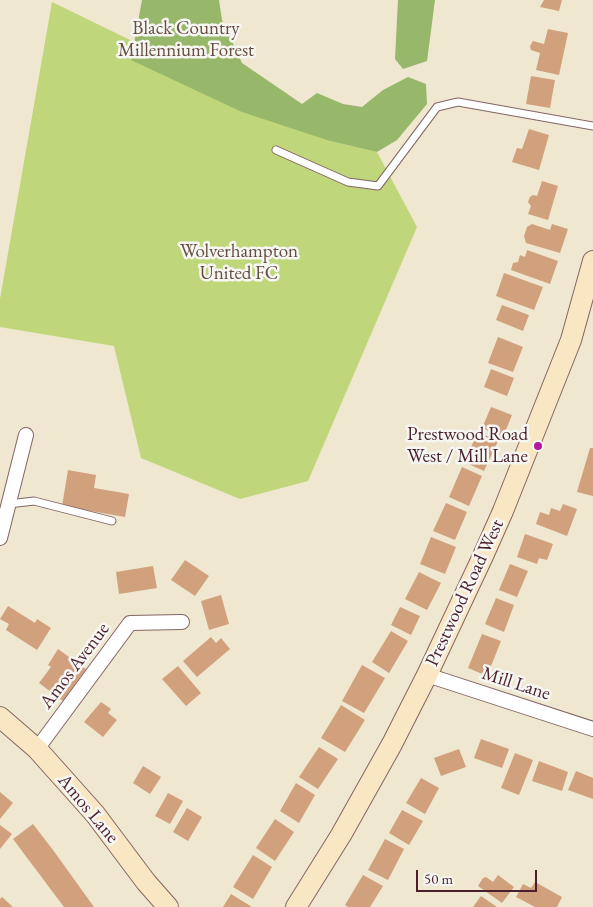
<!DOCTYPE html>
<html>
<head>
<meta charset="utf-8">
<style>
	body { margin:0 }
	#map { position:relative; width:593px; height:907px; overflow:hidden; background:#efe7cf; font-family:"EB Garamond",serif }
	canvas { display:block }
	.scale { position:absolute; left:416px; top:870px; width:121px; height:22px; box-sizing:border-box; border:2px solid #4a1f2b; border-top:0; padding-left:6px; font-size:15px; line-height:18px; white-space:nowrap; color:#4a1f2b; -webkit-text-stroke:4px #f6f6f2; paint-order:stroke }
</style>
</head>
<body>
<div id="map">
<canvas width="593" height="907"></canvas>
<div class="scale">50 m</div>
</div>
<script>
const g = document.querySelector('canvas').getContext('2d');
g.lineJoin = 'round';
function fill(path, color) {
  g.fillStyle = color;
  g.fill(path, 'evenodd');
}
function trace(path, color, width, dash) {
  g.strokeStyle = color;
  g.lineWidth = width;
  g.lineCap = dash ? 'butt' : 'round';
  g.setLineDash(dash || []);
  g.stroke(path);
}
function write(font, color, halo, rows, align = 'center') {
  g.font = font + ' "EB Garamond",serif';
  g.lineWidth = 5;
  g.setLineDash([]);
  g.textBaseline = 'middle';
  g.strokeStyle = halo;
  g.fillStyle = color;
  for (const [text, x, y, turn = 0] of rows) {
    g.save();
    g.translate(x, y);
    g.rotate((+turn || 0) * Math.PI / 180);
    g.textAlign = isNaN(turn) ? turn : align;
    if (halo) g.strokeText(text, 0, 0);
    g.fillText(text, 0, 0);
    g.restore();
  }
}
const green = new Path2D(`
	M 52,2 L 200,74 L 330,141 L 377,152 L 417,227 L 308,481 L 240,499 L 141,458 L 114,346 L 0,327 L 0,299 Z`);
const forest = new Path2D(`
	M 142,0 L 219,0 L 222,20 L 242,63 L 302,104 L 317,93 L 343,104 L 362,107 L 383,90 L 408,77 L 426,84 L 427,104 L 397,140 L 377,152 L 330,141 L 242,112 L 131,60 Z
	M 398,0 L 435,0 L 427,61 L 403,69 L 395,59 Z`);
const building = new Path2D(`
	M 544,0 L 562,0 L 559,11 L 540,7 Z
	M 548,29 L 568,33 L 559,75 L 536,70 L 540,53 L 531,50 L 530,46 L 533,41 L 544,44 Z
	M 531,76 L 555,80 L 550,108 L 526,104 Z
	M 529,129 L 549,135 L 539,170 L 512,162 L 517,148 L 522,149 Z
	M 542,181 L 558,186 L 548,220 L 528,214 L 531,206 L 528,202 L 530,197 L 533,195 L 537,196 Z
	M 532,224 L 550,230 L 552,224 L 568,229 L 560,253 L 526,243 L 524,236 L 527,227 Z
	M 527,250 L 558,261 L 550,284 L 511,270 L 513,263 L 518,262 L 520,255 L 525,257 Z
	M 504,273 L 543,287 L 534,310 L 496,296 Z
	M 502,305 L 529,315 L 523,331 L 496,320 Z
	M 498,337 L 523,347 L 513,372 L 488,363 Z
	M 491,369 L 514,378 L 507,396 L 484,387 Z
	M 491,407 L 512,415 L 503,437 L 482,428 Z
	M 478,432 L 498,441 L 484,471 L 464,462 Z
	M 590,448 L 593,448 L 593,496 L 577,492 Z
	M 462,467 L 482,476 L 469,506 L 449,497 Z
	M 68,470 L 96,475 L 94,488 L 129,494 L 125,517 L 62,506 Z
	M 446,503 L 467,512 L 455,540 L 433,531 Z
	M 563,504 L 577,509 L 567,536 L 536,524 L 540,512 L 549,515 L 551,508 L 560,511 Z
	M 525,534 L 553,544 L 547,560 L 539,558 L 537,564 L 517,557 Z
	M 431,537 L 456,547 L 445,574 L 420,564 Z
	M 185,560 L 209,576 L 195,596 L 171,580 Z
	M 510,564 L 528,571 L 517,597 L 499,590 Z
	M 153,566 L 157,588 L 119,594 L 116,572 Z
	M 419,572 L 441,583 L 427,610 L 405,599 Z
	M 221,595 L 229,624 L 209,630 L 201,601 Z
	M 496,598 L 514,605 L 504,632 L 485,624 Z
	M 8,606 L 35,623 L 37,619 L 51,628 L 37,650 L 6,630 L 9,624 L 0,619 Z
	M 400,607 L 420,616 L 411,635 L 391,625 Z
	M 391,631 L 408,641 L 389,673 L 372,662 Z
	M 482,634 L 501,641 L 487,676 L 468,668 Z
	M 211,637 L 216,643 L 221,638 L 230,649 L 197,677 L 183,661 Z
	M 58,649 L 86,669 L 63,701 L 39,683 L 51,667 L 48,665 Z
	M 362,665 L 385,678 L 364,713 L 342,701 Z
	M 178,666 L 201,693 L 186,706 L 162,679 Z
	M 101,702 L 111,709 L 108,713 L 117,720 L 103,737 L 84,722 Z
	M 341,705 L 365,720 L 345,752 L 321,738 Z
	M 481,739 L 509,749 L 502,768 L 474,758 Z
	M 319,747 L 338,759 L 318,789 L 299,777 Z
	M 459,749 L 466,767 L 441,776 L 434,758 Z
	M 515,753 L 533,760 L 519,795 L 501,788 Z
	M 539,761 L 568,772 L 562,791 L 532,781 Z
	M 143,766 L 161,777 L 150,794 L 133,783 Z
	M 576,771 L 593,778 L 593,799 L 568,790 Z
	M 421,778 L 439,788 L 425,814 L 406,803 Z
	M 296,783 L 315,795 L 299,823 L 280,811 Z
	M 0,792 L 13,803 L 0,819 Z
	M 168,793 L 183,801 L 170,824 L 155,816 Z
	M 187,808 L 202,817 L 188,841 L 173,832 Z
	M 402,810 L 423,821 L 409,845 L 389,833 Z
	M 275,819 L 294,832 L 275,861 L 256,848 Z
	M 33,824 L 53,850 L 94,907 L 64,907 L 13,839 Z
	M 0,825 L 12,834 L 0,849 Z
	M 385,839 L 404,849 L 388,880 L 368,870 Z
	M 253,855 L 272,867 L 253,899 L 233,887 Z
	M 363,875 L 383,886 L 370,907 L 348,907 L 345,905 Z
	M 498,875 L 514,887 L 502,903 L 478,886 L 483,878 L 486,877 L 493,882 Z
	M 535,882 L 562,897 L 557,907 L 535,907 L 516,897 L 523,884 L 531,888 Z
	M 231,894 L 252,907 L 223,907 Z
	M 481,896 L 497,907 L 473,907 Z
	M 2,897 L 13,907 L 0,907 L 0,899 Z`);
const lane = new Path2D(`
	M 276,150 L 348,182 L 378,186 L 437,107 L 458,102 L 593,126
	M 9,504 L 34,501 L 112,521`);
const street = new Path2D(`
	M 0,538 L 26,435
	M 427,675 L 593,729
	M 37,749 L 130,623 L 182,622`);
const secondary = new Path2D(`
	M 0,717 L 37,749 L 95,814 L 146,882 L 168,907
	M 296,907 L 341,835 L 392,744 L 427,675 L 483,556 L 503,511 L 571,340 L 593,261`);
const markers = [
	[538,446,5,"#b5179e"]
];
const parkNames = [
	["Black Country",186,29],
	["Millennium Forest",186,51],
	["Wolverhampton",239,252],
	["United FC",239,274]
];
const poiNames = [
	["Prestwood Road",528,435],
	["West / Mill Lane",528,457]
];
const streetNames = [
	["Prestwood Road West",465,593,-65],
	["Amos Avenue",75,666,-53],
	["Mill Lane",516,684,18],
	["Amos Lane",88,809,50]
];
fill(green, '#bfd67a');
fill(forest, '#97b76a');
fill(building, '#d1a17e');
trace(lane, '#846564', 9);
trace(street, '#846564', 16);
trace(secondary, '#846564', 22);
trace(lane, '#fff', 7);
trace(street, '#fff', 14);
trace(secondary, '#f9e7c3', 20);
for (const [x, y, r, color] of markers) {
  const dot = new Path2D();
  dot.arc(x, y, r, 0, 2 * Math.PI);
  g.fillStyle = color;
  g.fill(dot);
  trace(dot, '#f6f6f2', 2);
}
write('19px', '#674d3f', '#f6f6f2', parkNames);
write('19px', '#4a1f2b', '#f6f6f2', poiNames, 'right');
write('19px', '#4a1f2b', '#f6f6f2', streetNames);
</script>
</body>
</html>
